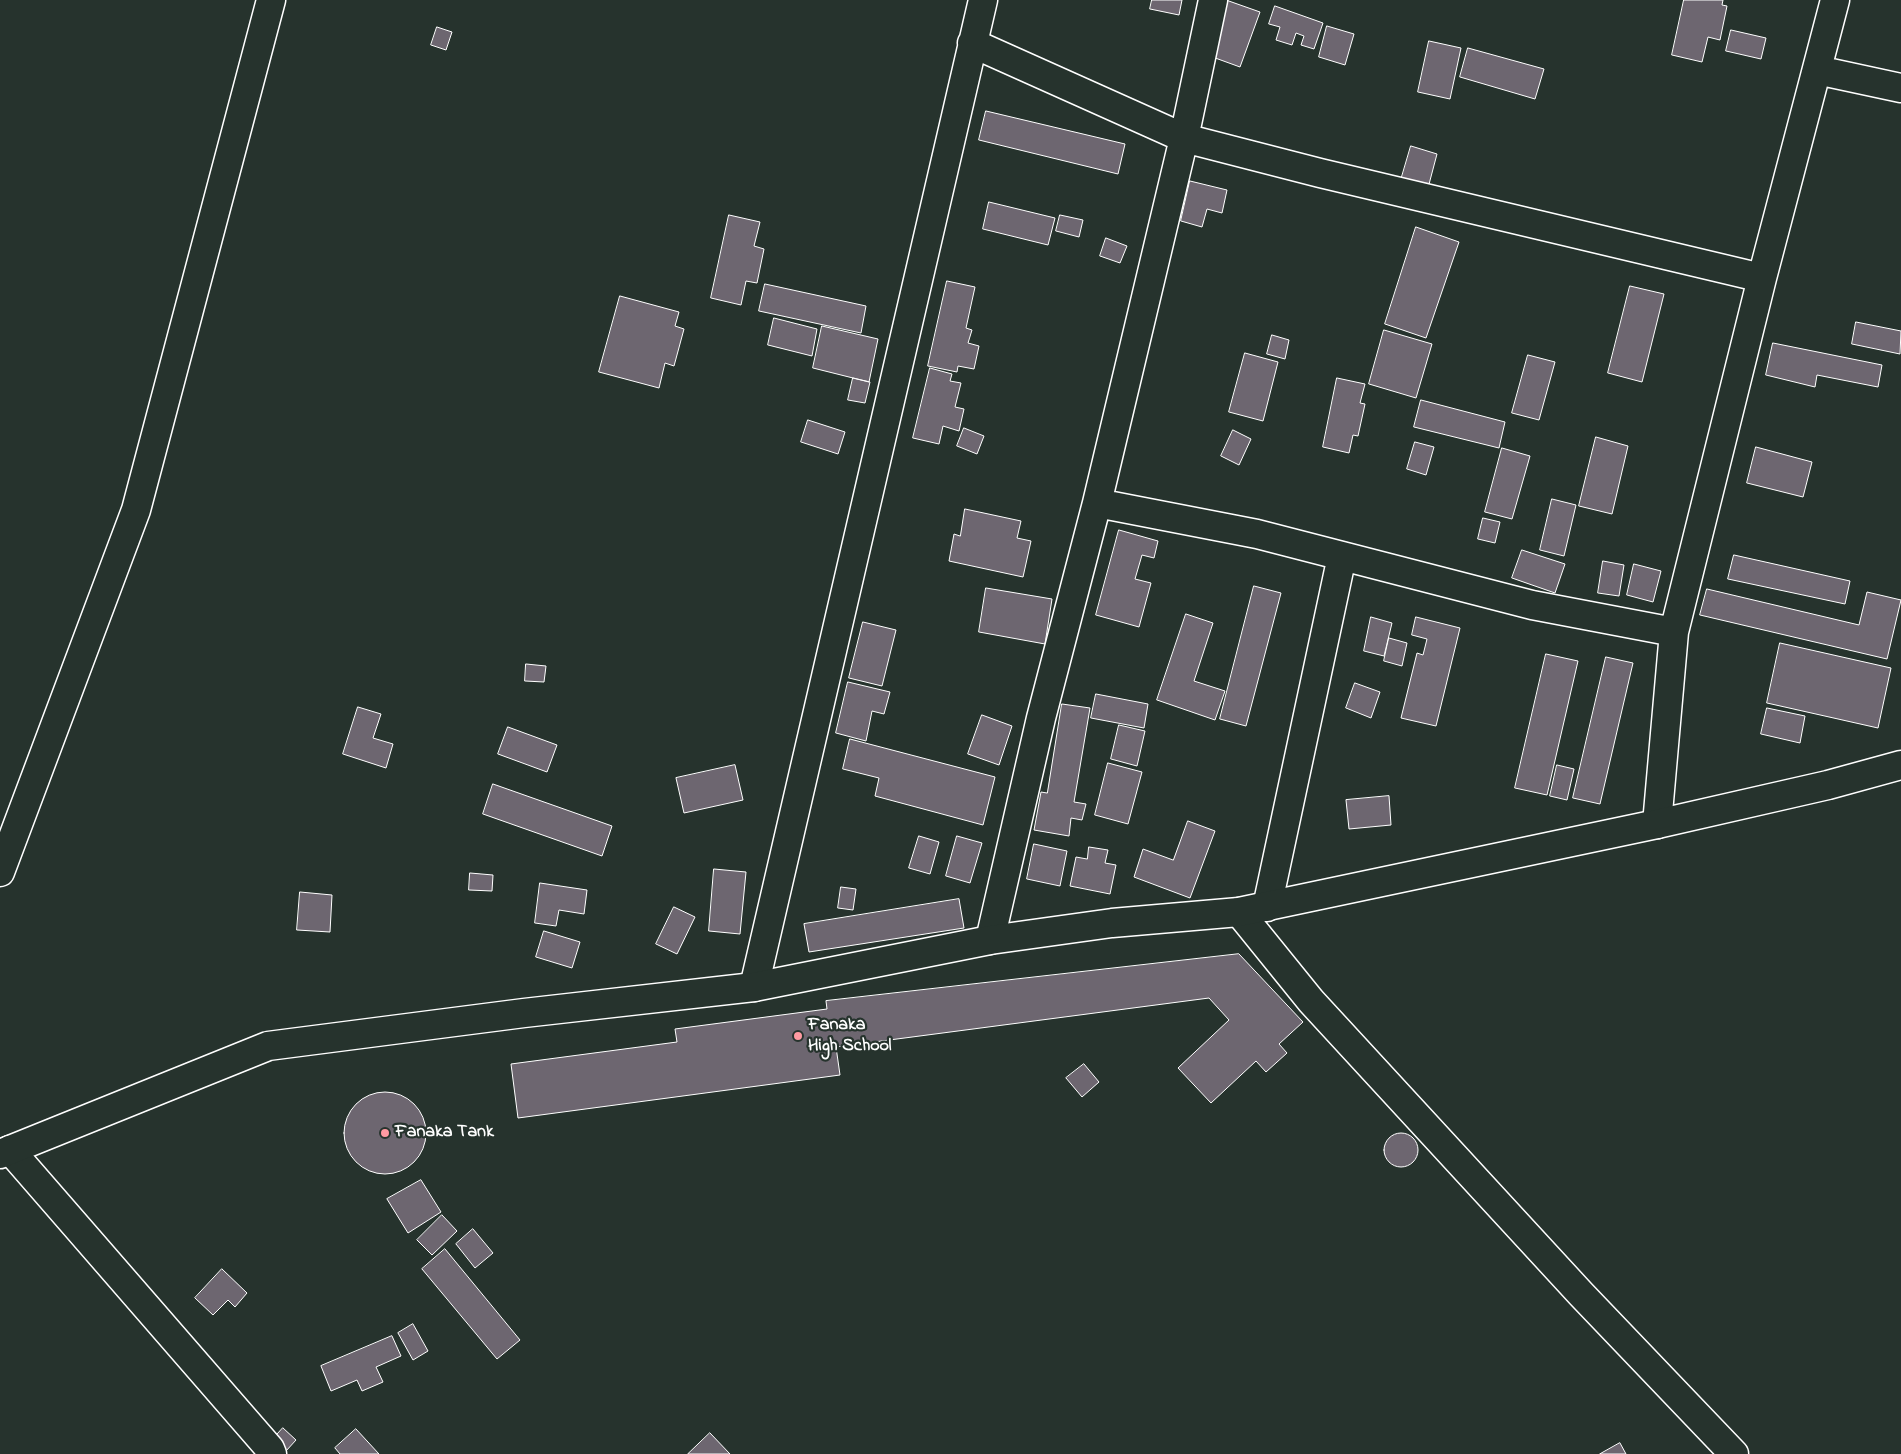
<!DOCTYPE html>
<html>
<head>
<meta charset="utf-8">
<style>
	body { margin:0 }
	canvas { display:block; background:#26332d }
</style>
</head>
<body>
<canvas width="1901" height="1454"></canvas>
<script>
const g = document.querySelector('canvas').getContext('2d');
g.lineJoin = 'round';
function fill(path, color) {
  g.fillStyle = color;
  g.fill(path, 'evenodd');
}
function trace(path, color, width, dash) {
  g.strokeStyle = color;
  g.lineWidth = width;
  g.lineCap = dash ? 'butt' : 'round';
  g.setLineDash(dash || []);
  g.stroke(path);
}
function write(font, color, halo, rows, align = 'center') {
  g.font = font + ' "Indie Flower",sans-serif';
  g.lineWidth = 4.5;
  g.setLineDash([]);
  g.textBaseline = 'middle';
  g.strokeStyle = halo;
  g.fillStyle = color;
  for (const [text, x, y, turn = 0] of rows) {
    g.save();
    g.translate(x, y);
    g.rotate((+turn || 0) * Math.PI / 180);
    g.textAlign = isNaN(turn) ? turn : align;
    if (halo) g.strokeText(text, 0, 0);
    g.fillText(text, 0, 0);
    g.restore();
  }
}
const building = new Path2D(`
	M 1152,0 L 1182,0 L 1179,15 L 1150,9 Z
	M 1226,0 L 1260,12 L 1240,67 L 1207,55 Z
	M 1684,0 L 1723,0 L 1722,5 L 1727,6 L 1720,40 L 1708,37 L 1702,62 L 1672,55 Z
	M 1275,6 L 1323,23 L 1314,49 L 1301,45 L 1304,36 L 1296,33 L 1292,45 L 1276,40 L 1280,27 L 1269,24 Z
	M 1327,26 L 1354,34 L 1345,65 L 1319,57 Z
	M 437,27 L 452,32 L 446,50 L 431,45 Z
	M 1731,30 L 1766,38 L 1761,59 L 1726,51 Z
	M 1429,41 L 1461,48 L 1450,99 L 1418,92 Z
	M 1468,48 L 1544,69 L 1535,99 L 1460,77 Z
	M 986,111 L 1125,144 L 1118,174 L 979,140 Z
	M 1411,146 L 1437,154 L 1428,188 L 1401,180 Z
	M 1190,181 L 1227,190 L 1222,213 L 1207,209 L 1202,227 L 1181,221 Z
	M 989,202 L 1055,218 L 1048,245 L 983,229 Z
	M 729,215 L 760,222 L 754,246 L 764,249 L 757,283 L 746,281 L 741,305 L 711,298 Z
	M 1060,215 L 1083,220 L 1079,237 L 1056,231 Z
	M 1416,227 L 1459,242 L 1426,338 L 1385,324 Z
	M 1106,238 L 1127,246 L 1120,263 L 1100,256 Z
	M 947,281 L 975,287 L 966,328 L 972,330 L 968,343 L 979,346 L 974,369 L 958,366 L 957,372 L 928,366 Z
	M 765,284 L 866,306 L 861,333 L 759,311 Z
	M 1630,286 L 1664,294 L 1642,382 L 1608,373 Z
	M 620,296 L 679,312 L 675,326 L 684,329 L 674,366 L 665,363 L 659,388 L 599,372 Z
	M 774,318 L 817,329 L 812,356 L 768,345 Z
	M 1856,322 L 1901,331 L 1900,354 L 1852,344 Z
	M 822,326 L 878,339 L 869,382 L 813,368 Z
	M 1384,330 L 1432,344 L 1416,398 L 1369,384 Z
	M 1272,335 L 1289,340 L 1285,359 L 1267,354 Z
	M 1773,343 L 1882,365 L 1878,387 L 1817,375 L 1815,387 L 1766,375 Z
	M 1245,353 L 1278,362 L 1263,421 L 1229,412 Z
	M 1528,355 L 1555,362 L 1539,420 L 1512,413 Z
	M 930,368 L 952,374 L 950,381 L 961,383 L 955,407 L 964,409 L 959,431 L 943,426 L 939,444 L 913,438 Z
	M 853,378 L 870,382 L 865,403 L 848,400 Z
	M 1337,378 L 1365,384 L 1360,403 L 1365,404 L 1358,436 L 1353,435 L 1349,453 L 1323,447 Z
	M 1421,400 L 1505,422 L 1499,448 L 1414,427 Z
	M 808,420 L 845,432 L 838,454 L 801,442 Z
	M 964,428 L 984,436 L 977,454 L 957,446 Z
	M 1233,430 L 1251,439 L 1239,465 L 1221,456 Z
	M 1596,437 L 1628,446 L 1612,514 L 1579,506 Z
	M 1415,442 L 1434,447 L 1426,475 L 1407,469 Z
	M 1756,447 L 1812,462 L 1803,497 L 1747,483 Z
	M 1502,448 L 1530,456 L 1512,519 L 1485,512 Z
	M 1552,499 L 1576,505 L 1564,556 L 1540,550 Z
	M 965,509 L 1021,521 L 1017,538 L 1031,541 L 1023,577 L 949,561 L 954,534 L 960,536 Z
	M 1483,518 L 1500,522 L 1495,543 L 1478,539 Z
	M 1119,530 L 1158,541 L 1154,558 L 1142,555 L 1135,579 L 1151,583 L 1139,627 L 1096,615 Z
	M 1522,550 L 1565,564 L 1555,593 L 1512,578 Z
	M 1734,555 L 1850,581 L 1845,604 L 1728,579 Z
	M 1603,561 L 1624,565 L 1619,596 L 1598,593 Z
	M 1634,564 L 1661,571 L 1653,602 L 1627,595 Z
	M 1254,586 L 1281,593 L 1246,726 L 1220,719 Z
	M 986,588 L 1052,599 L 1045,644 L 979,632 Z
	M 1707,589 L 1859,625 L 1867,592 L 1901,600 L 1887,659 L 1700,615 Z
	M 1186,614 L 1213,623 L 1194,681 L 1225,691 L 1215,720 L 1157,700 Z
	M 1371,617 L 1392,623 L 1384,656 L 1364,651 Z
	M 1416,617 L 1460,628 L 1436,726 L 1401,718 L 1417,653 L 1423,655 L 1427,639 L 1412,635 Z
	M 863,622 L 896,630 L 882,686 L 849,678 Z
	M 1389,638 L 1407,643 L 1402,666 L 1384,661 Z
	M 1780,643 L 1891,668 L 1878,728 L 1767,703 Z
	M 1546,654 L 1578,661 L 1547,795 L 1515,788 Z
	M 1606,657 L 1633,663 L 1600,804 L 1573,798 Z
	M 526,664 L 546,666 L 544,682 L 525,681 Z
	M 848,682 L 890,692 L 884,714 L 872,711 L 866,741 L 836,733 Z
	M 1355,683 L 1380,692 L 1371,718 L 1346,708 Z
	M 1096,694 L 1148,704 L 1144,728 L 1091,718 Z
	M 1062,704 L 1090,708 L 1074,802 L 1086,804 L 1082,820 L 1071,818 L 1069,836 L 1034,830 L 1041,792 L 1047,793 Z
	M 358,707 L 381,714 L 373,738 L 393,744 L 386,768 L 343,754 Z
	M 1767,708 L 1805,716 L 1800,743 L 1761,734 Z
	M 982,715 L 1012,726 L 999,765 L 968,754 Z
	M 1119,725 L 1145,731 L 1137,766 L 1111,759 Z
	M 508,727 L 557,745 L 547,772 L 498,754 Z
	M 850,739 L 995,777 L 983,825 L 875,796 L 879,778 L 843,769 Z
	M 1108,763 L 1142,772 L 1128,824 L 1095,815 Z
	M 735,765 L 743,800 L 684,813 L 676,778 Z
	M 1557,765 L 1574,769 L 1567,800 L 1550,796 Z
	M 493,784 L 612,826 L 602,856 L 483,814 Z
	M 1389,796 L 1391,825 L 1349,829 L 1346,800 Z
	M 1188,821 L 1215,831 L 1190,898 L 1134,877 L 1143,849 L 1173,860 Z
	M 919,836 L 939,842 L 930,874 L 909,868 Z
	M 957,836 L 982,843 L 970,883 L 946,876 Z
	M 1034,844 L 1067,851 L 1060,886 L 1027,879 Z
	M 1089,847 L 1108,850 L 1105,863 L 1116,865 L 1110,894 L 1070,886 L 1076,857 L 1087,859 Z
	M 714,869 L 746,872 L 740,934 L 709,931 Z
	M 470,873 L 493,875 L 492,891 L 469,890 Z
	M 540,883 L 587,890 L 584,914 L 559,910 L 556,926 L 535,923 Z
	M 841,887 L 856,889 L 853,910 L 838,908 Z
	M 300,892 L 332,895 L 330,932 L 297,930 Z
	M 959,899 L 964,928 L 809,952 L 804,924 Z
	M 674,907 L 695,917 L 677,954 L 656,944 Z
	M 544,931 L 580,942 L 572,968 L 536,957 Z
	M 1239,954 L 1303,1022 L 1279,1044 L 1287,1053 L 1266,1072 L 1256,1061 L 1211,1103 L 1178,1068 L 1229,1020 L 1209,998 L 836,1047 L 840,1075 L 518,1118 L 511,1064 L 677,1042 L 675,1029 L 827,1009 L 826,1001 Z
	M 1084,1064 L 1099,1082 L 1082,1097 L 1066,1078 Z
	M344 1133a41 41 0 1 1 82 0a41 41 0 1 1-82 0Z
	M1384 1150a17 17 0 1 1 34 0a17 17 0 1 1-34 0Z
	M 421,1180 L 441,1212 L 408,1233 L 387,1199 Z
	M 442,1215 L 457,1231 L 432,1255 L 417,1240 Z
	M 473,1229 L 493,1253 L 475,1268 L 456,1244 Z
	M 445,1249 L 520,1340 L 497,1359 L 422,1269 Z
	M 222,1269 L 247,1293 L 235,1307 L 228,1300 L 213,1315 L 195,1298 Z
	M 413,1324 L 428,1351 L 413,1360 L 398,1333 Z
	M 392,1336 L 401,1356 L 376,1367 L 383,1382 L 362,1391 L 357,1380 L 331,1391 L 321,1366 Z
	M 283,1428 L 296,1440 L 286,1451 L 273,1439 Z
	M 356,1429 L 379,1454 L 340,1454 L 335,1448 Z
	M 710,1433 L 730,1454 L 688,1454 Z
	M 1620,1443 L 1626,1454 L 1600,1454 Z`);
const minor = new Path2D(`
	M 972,43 L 1184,138 L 1320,173 L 1762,278
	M 1817,70 L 1901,88
	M 1097,503 L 1257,534 L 1532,605 L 1674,632
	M 1657,824 L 1674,632 L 1762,278 L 1835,0
	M 0,872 L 136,510 L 271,0
	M 1267,907 L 1342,556
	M 1239,912 L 1311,1001 L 1581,1294 L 1734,1454
	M 990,940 L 1041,718 L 1097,503 L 1184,138 L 1213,0
	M 754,987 L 983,0
	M 10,1150 L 270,1449 L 272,1454`);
const secondary = new Path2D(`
	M 0,1154 L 268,1046 L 524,1013 L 754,987 L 990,940 L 1112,923 L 1239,912 L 1657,824 L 1828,785 L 1901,765`);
const markers = [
	[798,1036,5,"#ff9aa2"],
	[385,1133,5,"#ff9aa2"]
];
const poiNames = [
	["Fanaka",808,1026],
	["High School",808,1047],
	["Fanaka Tank",395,1133]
];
fill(building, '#6d6670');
trace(building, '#fff', 1);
trace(minor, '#fff', 31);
trace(secondary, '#fff', 31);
trace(minor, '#26332d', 28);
trace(secondary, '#26332d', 28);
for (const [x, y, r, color] of markers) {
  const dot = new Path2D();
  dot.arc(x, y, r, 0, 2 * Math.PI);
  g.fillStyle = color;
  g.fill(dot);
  trace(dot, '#26332d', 2);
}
write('bold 18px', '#fff', '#26332d', poiNames, 'left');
</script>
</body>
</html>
